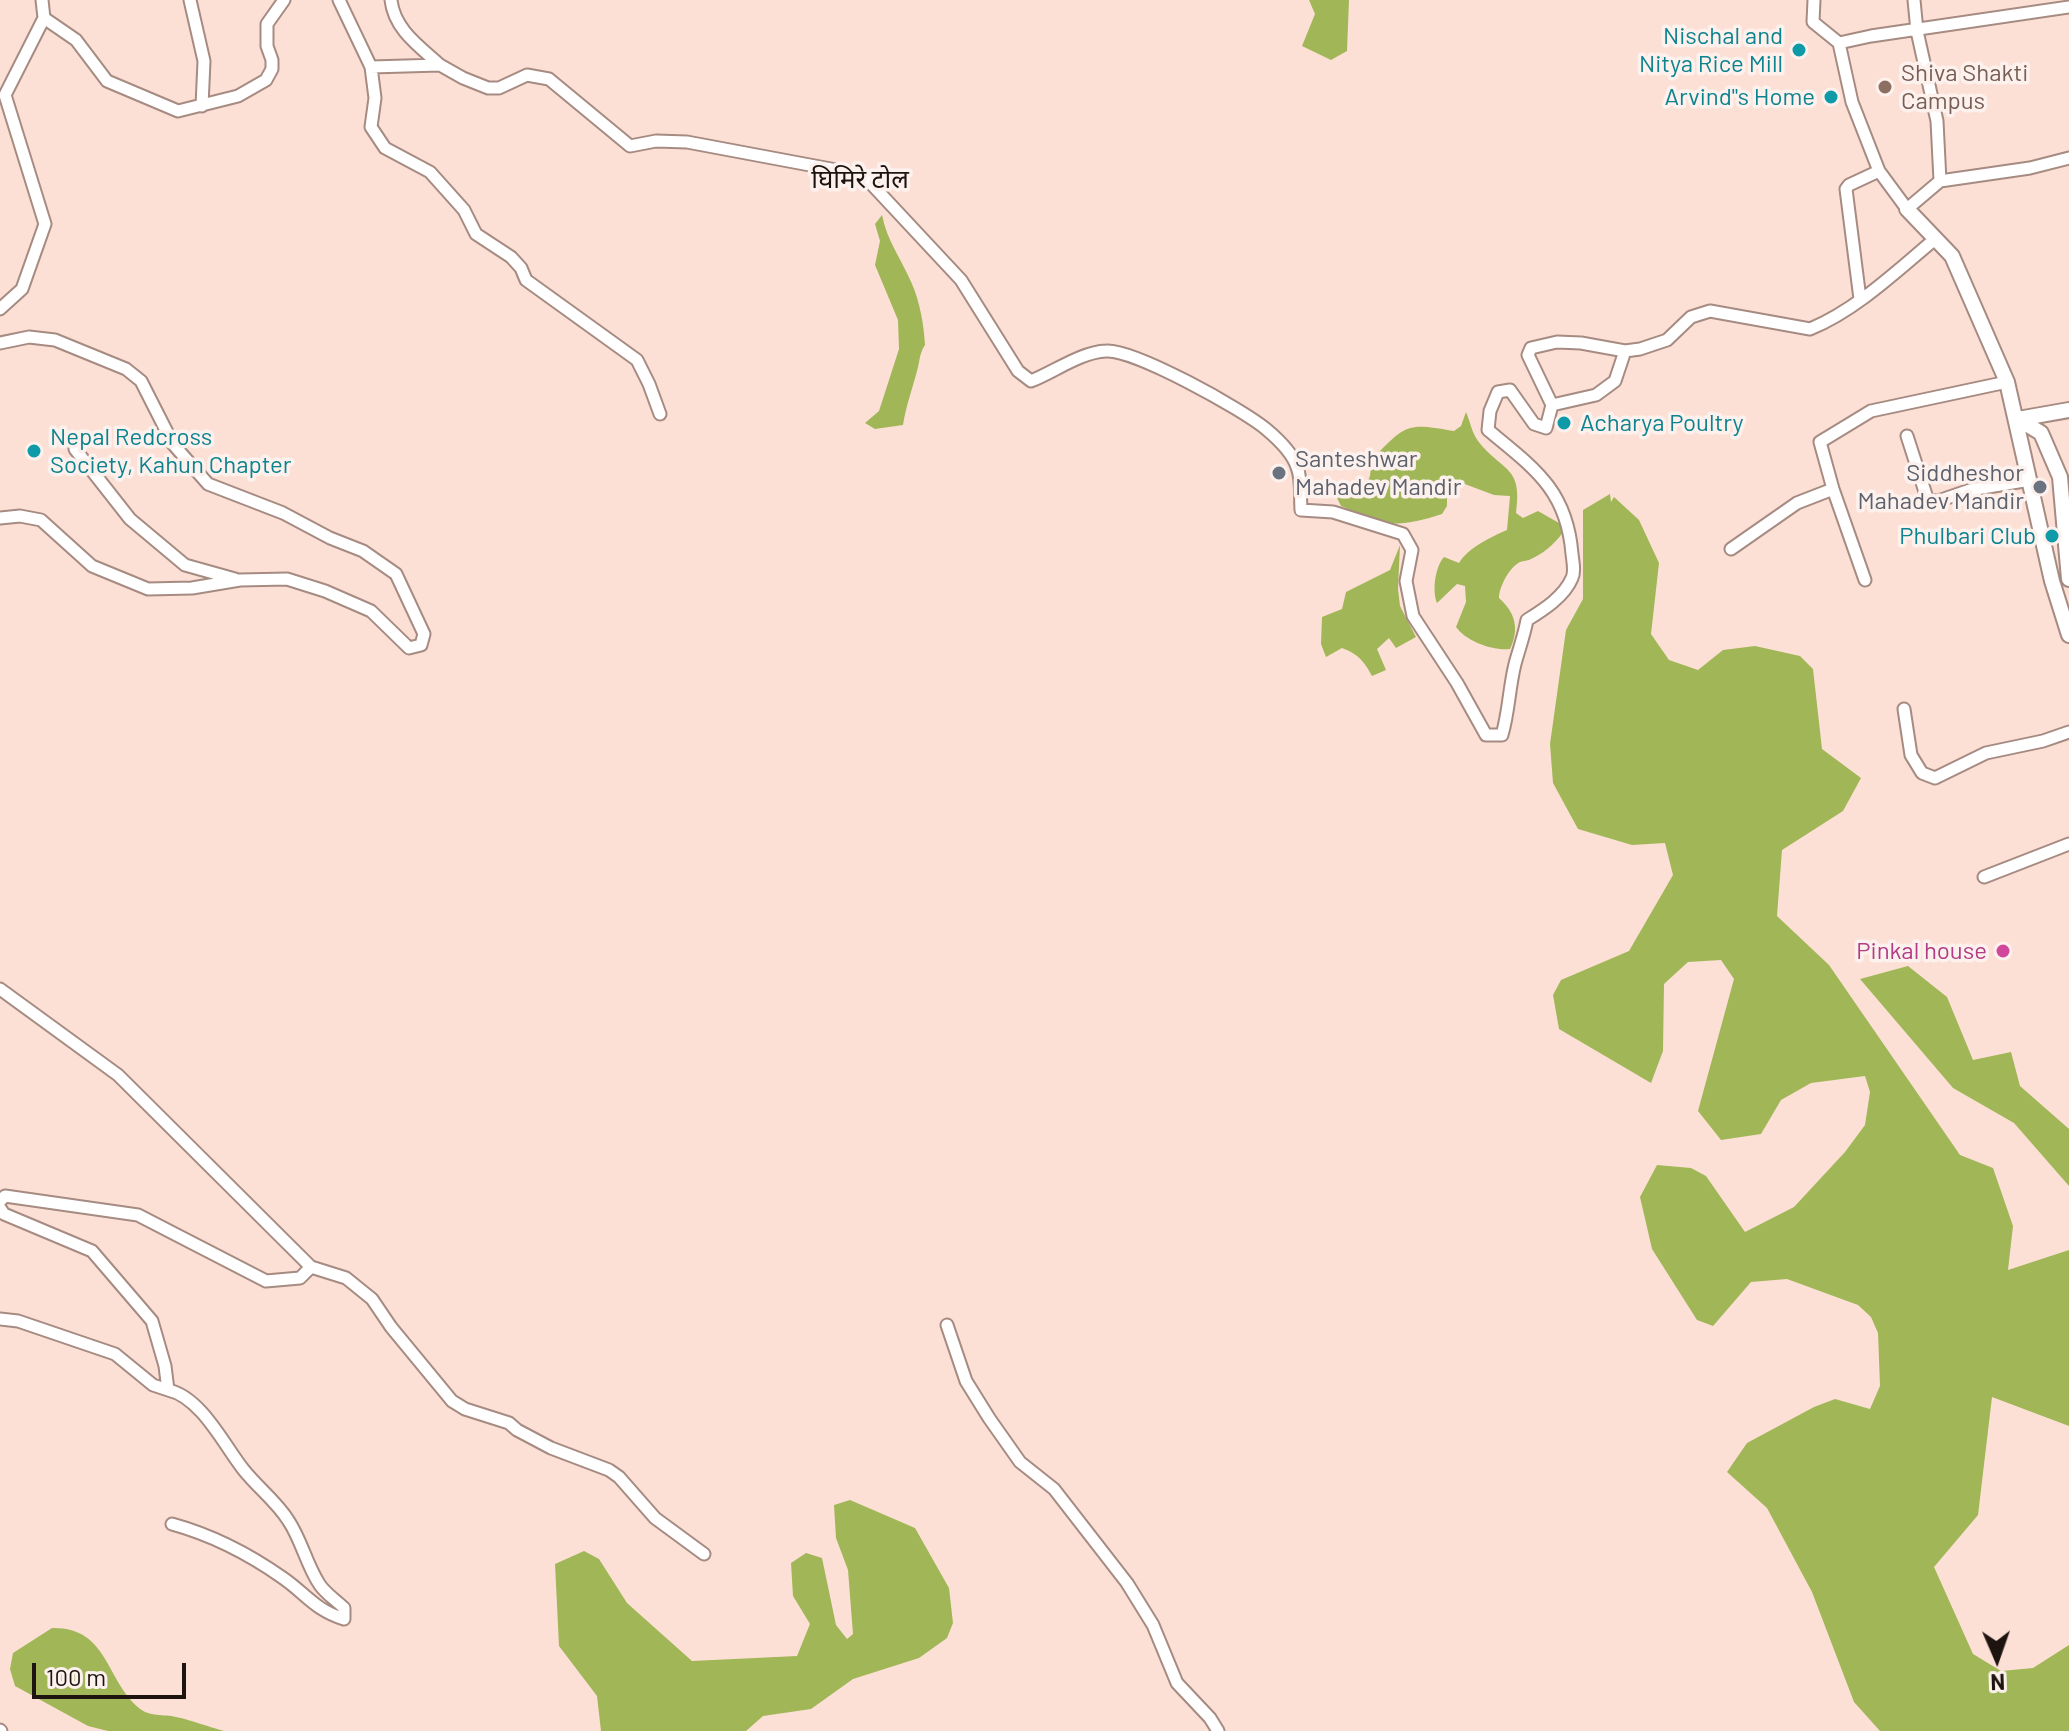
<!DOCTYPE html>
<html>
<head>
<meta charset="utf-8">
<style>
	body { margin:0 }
	#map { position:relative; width:2069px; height:1731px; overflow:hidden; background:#fde0d5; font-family:Barlow,sans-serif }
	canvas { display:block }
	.north { position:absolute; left:1957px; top:1619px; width:80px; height:80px; -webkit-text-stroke:6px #fdf1ed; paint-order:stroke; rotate:178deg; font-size:22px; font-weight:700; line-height:32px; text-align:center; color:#1d130f }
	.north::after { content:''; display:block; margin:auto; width:28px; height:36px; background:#1d130f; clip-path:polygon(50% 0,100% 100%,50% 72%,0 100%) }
	.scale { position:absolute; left:32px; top:1663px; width:154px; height:36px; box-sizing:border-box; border:4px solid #1d130f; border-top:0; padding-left:10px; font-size:24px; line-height:28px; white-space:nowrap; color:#1d130f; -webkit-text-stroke:6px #fdf1ed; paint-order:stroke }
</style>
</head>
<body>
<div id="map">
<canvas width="2069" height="1731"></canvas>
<div class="north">N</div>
<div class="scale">100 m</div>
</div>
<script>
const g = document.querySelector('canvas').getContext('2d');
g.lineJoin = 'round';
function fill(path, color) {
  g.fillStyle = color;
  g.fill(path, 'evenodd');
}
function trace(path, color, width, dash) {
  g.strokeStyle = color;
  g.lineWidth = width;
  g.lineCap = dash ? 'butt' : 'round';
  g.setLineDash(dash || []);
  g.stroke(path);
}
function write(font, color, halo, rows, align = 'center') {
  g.font = font + ' Barlow,"Noto Sans Devanagari",sans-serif';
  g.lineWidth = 7;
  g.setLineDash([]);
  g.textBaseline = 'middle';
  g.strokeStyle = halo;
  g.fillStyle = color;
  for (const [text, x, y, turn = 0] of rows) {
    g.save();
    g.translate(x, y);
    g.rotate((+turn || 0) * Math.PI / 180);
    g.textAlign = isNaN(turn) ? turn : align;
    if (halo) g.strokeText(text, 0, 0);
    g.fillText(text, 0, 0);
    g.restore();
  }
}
const forest = new Path2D(`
	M 1309,0 L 1349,0 L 1347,51 L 1331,60 L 1302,46 L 1315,14 Z
	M 882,215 C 887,241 902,260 912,284 C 920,302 924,326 925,345 C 919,354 920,361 917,371 C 912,390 906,406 903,425 L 875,429 L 865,423 L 879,411 L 899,349 L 898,320 L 875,265 L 880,241 L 875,224 Z
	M 1466,412 C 1470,421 1472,433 1478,441 C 1502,472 1523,465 1516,513 L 1523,518 L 1538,511 L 1559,523 L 1563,532 C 1555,544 1543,554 1529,560 C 1525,561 1520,561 1517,564 C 1508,570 1499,588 1499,598 C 1515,612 1520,629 1510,649 C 1492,651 1466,641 1456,627 L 1466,602 L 1465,586 L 1457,584 L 1437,603 C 1432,591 1435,567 1444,557 L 1459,563 C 1468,548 1491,537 1507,530 L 1510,496 L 1494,495 L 1462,483 L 1447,489 L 1447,506 L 1442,514 C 1395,529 1386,526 1341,506 L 1337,498 L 1350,487 L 1367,483 L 1370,476 L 1372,459 C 1406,425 1405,422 1454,431 L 1461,426 Z
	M 1610,494 L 1611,502 L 1614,497 L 1639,520 L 1659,563 L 1651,634 L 1669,660 L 1698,670 L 1723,650 L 1755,646 L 1800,656 L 1813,669 L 1822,749 L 1861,778 L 1843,811 L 1782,850 L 1777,916 L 1829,965 L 1960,1155 L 1993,1168 L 2013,1226 L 2008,1270 L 2069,1250 L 2069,1426 L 1992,1397 L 1978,1515 L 1934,1567 L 1973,1654 L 2001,1671 L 2033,1668 L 2069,1645 L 2069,1731 L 1880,1731 L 1854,1702 L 1812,1592 L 1767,1508 L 1727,1472 L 1747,1443 L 1814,1407 L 1835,1399 L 1870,1409 L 1880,1386 L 1878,1333 L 1871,1317 L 1858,1305 L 1787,1279 L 1751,1282 L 1713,1326 L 1697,1320 L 1652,1249 L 1640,1197 L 1657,1165 L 1691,1168 L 1706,1176 L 1745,1232 L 1794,1207 L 1845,1152 L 1865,1125 L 1870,1092 L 1865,1076 L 1811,1083 L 1781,1100 L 1761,1134 L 1721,1140 L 1698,1111 L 1734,979 L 1721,960 L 1688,962 L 1664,984 L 1663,1051 L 1651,1083 L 1559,1029 L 1553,995 L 1561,980 L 1629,951 L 1673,875 L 1665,843 L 1632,845 L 1578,829 L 1553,783 L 1550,744 L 1566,630 L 1583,599 L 1583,510 Z
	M 1400,545 L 1398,589 L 1400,606 L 1416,637 L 1396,648 L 1389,638 L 1377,649 L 1386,670 L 1372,676 C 1364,661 1358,654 1342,648 L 1326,657 L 1321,644 L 1322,617 L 1342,609 L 1346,592 L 1390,570 Z
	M 1908,966 L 1947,997 L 1973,1060 L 2011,1052 L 2020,1086 L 2069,1129 L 2069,1186 L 2014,1123 L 1953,1088 L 1860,979 Z
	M 850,1500 L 915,1528 L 949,1588 L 953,1623 L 947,1638 L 919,1658 L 853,1679 L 811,1709 L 763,1716 L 746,1731 L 601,1731 L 597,1696 L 559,1646 L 555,1564 L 584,1551 L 599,1559 L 627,1603 L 692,1661 L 797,1656 L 810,1624 L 793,1596 L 791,1563 L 806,1553 L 822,1558 L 836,1625 L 847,1639 L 853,1634 L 848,1570 L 836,1538 L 834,1505 Z
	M 52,1628 C 108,1627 105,1679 139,1708 C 149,1717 164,1714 176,1717 C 192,1720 208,1727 224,1731 L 108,1731 L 88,1726 L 15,1686 L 10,1669 L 13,1653 Z`);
const minor = new Path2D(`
	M 42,0 L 44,18
	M 190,0 L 204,61 L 202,106
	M 339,0 L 371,67 L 440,65 L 463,78 L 488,88 L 499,88 L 527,75 L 549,79 L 630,146 L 656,141 L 687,142 L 863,175 L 961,280 L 1018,371 L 1031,381 C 1054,372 1081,352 1106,351 C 1134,349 1242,409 1266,429 C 1278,439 1292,452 1297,467 C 1302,479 1300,497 1301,510 L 1333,512 L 1403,534 L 1412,550 L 1406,581 L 1413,616 L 1457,683 L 1486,735 L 1502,735 C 1509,711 1509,688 1515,664 C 1519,649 1524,636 1527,620 C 1543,610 1564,597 1572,578 C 1575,572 1573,562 1572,554 C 1567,490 1534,468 1488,430 L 1490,411 L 1498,392 L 1510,390 L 1534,424 L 1546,428 L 1552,405 L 1528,355 L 1531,348 L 1557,342 L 1581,343 L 1625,351 L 1640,349 L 1667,340 L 1691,317 L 1710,311 L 1810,329 C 1855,311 1898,270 1935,239
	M 391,0 C 394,29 419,46 440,65
	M 1814,0 L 1813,22 L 1839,43 L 1852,102 L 1879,171 L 1907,209 L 1940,181 L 1937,121 L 1917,31 L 1914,0
	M 1839,43 L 1871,36 L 2069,7
	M 371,67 L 375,98 L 371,127 L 385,148 L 430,172 L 464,210 L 476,234 L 511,257 L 521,268 L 526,280 L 637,360 L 649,384 L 660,414
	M 1940,181 L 2030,168 L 2069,158
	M 1860,299 L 1846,189 L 1849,185 L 1879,171
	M 0,309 L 22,289 L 45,224 L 5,95 L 44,18 L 76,40 L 107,81 L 178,111 L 238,96 L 266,80 L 272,69 L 272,60 L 267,46 L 267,24 L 284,0
	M 0,343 L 29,337 L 55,340 L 126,369 L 141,381 L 173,444 L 208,484 L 283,513 L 330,538 L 363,551 L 396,574 L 424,634 L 421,645 L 409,648 L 371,611 L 325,591 L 287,579 L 240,580 L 192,588 L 148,589 L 92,566 L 41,520 L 20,516 L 0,518
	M 1552,405 L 1596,395 L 1615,381 L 1625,351
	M 1907,436 L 1928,501 L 1938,501 L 1970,490 L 2030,480
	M 75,449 L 130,519 L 185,565 L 235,579
	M 1731,549 L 1797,503 L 1833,489
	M 1865,580 L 1833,489 L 1820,442 L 1871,411 L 2007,382
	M 1904,709 L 1911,755 L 1922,773 L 1935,778 L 1986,753 L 2043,741 L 2069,732
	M 1984,877 L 2069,844
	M 0,989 L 118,1075 L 311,1267 L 300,1278 L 266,1281 L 138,1215 L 5,1196 L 0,1201
	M 0,1208 L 4,1214 L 92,1251 L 152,1321 L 165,1366 L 168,1390 L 153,1385 L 115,1354 L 18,1321 L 0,1319
	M 311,1267 L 346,1278 L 372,1299 L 391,1327 L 452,1401 L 465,1409 L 509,1423 L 517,1430 L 551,1448 L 609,1470 L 619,1477 L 655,1518 L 704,1554
	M 947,1325 L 966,1381 L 989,1418 L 1020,1462 L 1054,1489 L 1127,1583 L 1153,1625 L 1177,1683 L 1210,1718 L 1218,1731
	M 168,1390 C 201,1397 224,1445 243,1469 C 257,1487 276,1501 288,1520 C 301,1539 306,1563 318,1582 C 323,1592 336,1600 344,1608 L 344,1619 C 315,1610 306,1594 283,1578 C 249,1554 212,1535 172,1524
	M 0,1730 L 1,1731`);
const major = new Path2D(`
	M 1907,209 L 1952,256 L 2007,382 L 2052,581 L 2069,635
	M 2018,419 L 2041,433 L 2060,477 L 2069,579
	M 2018,419 L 2069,410`);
const markers = [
	[1799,50,8,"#0f9aa8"],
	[1885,87,8,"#8d6e63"],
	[1831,97,8,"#0f9aa8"],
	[1564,423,8,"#0f9aa8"],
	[34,451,8,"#0f9aa8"],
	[1279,473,8,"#6b7280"],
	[2040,487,8,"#6b7280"],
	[2052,536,8,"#0f9aa8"],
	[2003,951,8,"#d1479c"]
];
const cultureNames = [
	["Nischal and",1783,36],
	["Nitya Rice Mill",1783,64],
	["Arvind\"s Home",1815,97],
	["Acharya Poultry",1580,423,"left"],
	["Nepal Redcross",50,437,"left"],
	["Society, Kahun Chapter",50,465,"left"],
	["Phulbari Club",2036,536]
];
const educationNames = [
	["Shiva Shakti",1901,73],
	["Campus",1901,101]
];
const worshipNames = [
	["Santeshwar",1295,459],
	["Mahadev Mandir",1295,487],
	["Siddheshor",2024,473,"right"],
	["Mahadev Mandir",2024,501,"right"]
];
const hotelNames = [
	["Pinkal house",1987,951]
];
const neighbourhoodNames = [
	["घिमिरे टोल",860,179]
];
fill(forest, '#a0b657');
trace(minor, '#a68b82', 15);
trace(major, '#a68b82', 18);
trace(minor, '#fff', 11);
trace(major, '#fff', 14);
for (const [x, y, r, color] of markers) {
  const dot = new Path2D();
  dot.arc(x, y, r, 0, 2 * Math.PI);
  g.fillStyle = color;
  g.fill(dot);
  trace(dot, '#fdf1ed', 3);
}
write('24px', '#0d838f', '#fdf1ed', cultureNames, 'right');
write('24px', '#785e54', '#fdf1ed', educationNames, 'left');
write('24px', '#5b616d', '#fdf1ed', worshipNames, 'left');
write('24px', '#b23c85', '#fdf1ed', hotelNames, 'right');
write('26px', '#1d130f', '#fdf1ed', neighbourhoodNames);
</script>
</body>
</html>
